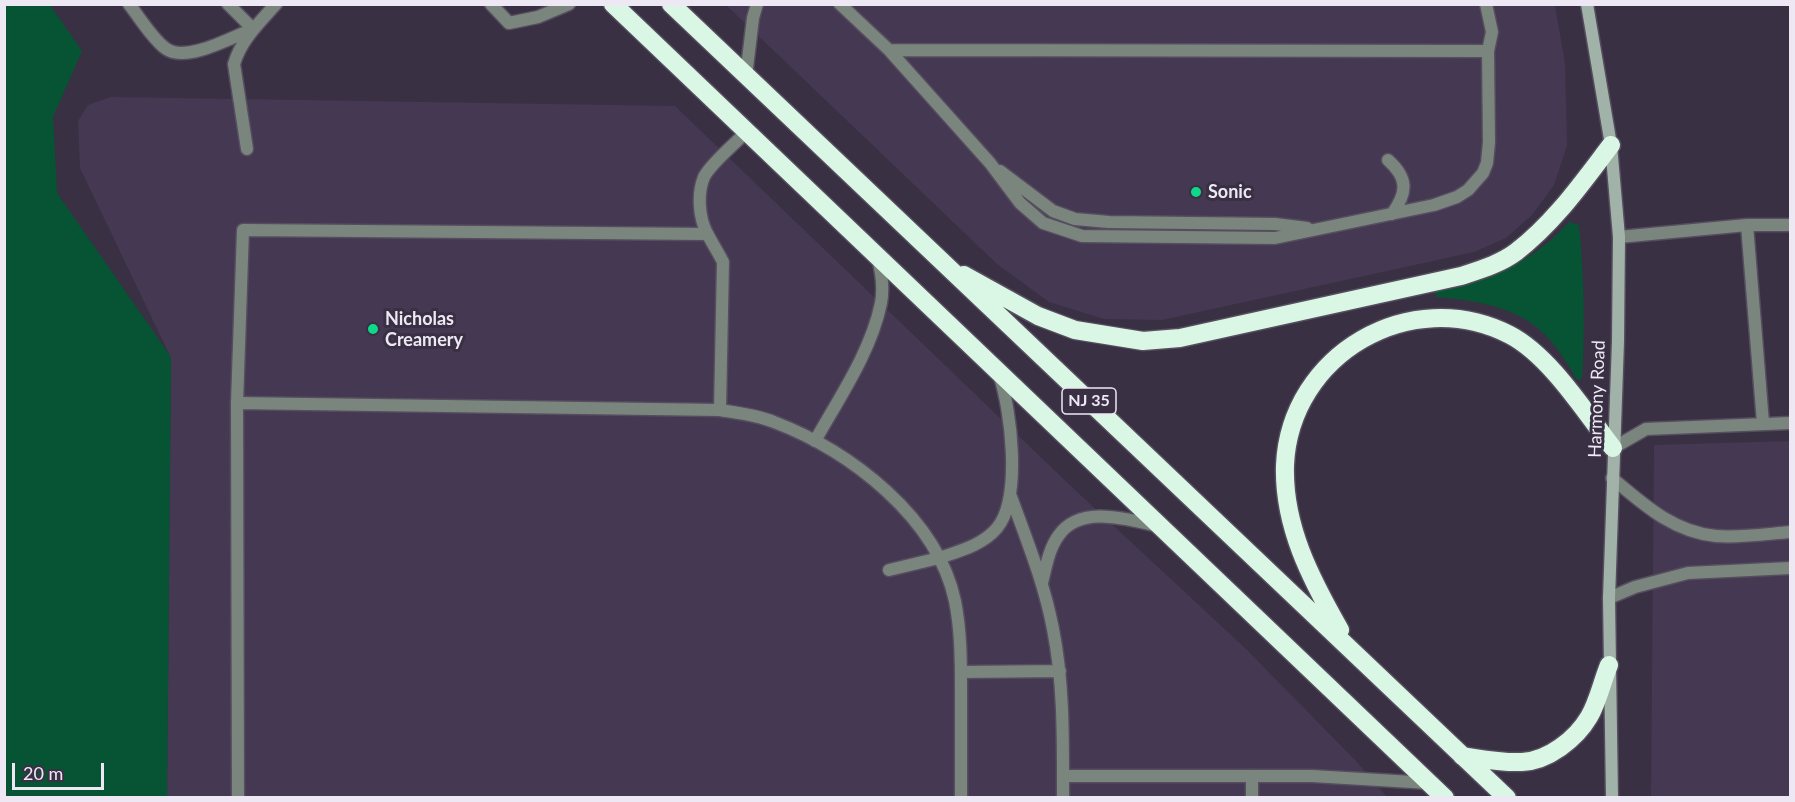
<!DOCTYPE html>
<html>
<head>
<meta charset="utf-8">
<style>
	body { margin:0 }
	#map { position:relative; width:1795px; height:802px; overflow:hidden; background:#393043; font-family:Lato,sans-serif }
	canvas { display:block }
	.frame { position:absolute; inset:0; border:6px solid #eee8f5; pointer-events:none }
	.scale { position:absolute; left:12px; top:763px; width:92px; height:27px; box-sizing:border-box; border:3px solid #eee8f5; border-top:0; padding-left:8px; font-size:18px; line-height:21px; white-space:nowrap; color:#eee8f5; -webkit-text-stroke:4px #393043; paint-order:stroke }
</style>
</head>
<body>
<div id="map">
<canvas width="1795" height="802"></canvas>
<div class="frame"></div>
<div class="scale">20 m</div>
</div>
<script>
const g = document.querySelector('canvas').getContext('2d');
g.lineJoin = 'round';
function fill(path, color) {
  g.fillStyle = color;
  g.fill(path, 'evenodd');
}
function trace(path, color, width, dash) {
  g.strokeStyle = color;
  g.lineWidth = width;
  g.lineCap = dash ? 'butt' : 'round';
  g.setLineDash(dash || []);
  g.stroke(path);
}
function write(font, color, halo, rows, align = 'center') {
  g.font = font + ' Lato,sans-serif';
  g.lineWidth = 6;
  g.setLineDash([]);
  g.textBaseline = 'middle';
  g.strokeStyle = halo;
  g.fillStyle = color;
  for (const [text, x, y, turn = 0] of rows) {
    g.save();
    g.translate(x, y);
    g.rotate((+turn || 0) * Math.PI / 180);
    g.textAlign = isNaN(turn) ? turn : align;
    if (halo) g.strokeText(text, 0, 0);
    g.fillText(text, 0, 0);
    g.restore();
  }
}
const built = new Path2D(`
	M 726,5 L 1555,5 L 1565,64 L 1567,146 L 1554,185 L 1532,215 L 1506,238 L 1474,252 L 1162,320 L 1104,319 L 1049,302 L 997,264 Z
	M 111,97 L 675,106 L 1073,488 L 1246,649 L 1356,761 L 1387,797 L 167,797 L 171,358 L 80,168 L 78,121 L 88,105 Z
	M 1790,441 L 1790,797 L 1651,798 L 1654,445 Z`);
const green = new Path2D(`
	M 5,4 L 50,5 L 82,51 L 53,117 L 57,193 L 171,357 L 167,797 L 5,797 Z
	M 1569,222 L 1579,225 C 1584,276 1585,328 1582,379 L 1577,380 C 1567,363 1556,344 1541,331 C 1514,306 1472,300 1436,297 L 1435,292 C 1488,282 1533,262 1569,222 Z`);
const lane = new Path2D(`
	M 129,4 C 140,18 151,37 165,48 C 185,64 232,37 253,29
	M 228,4 L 253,29
	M 491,4 L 509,23 L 538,17 L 569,4
	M 840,4 L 889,50 L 990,163 L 1020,203 L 1043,223 L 1082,236 L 1275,238 L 1434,205 L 1457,197 L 1468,190 L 1483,173 L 1487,163 L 1489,142 L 1488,51 L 1492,32 L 1486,4
	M 889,50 L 1488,51
	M 746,76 L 753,18 L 757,4
	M 247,149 L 234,64 C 241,40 259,23 276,4
	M 1388,160 C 1408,178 1408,192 1392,214
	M 1000,171 L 1053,211 L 1075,219 L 1109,222 L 1275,224 L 1307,228
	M 1747,225 L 1763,423
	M 1619,237 L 1747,225 L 1790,225
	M 237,403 L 243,230 L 707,234
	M 720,410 L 723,262 C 718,252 712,243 707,233 C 699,218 697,194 704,177 C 711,163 735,144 746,132
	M 1613,448 L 1646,429 L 1790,423
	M 1612,478 C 1643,504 1673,532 1716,536 C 1740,538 1766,534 1790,532
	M 889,570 L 939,558
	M 1609,598 L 1635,587 L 1688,573 L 1790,568
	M 1252,776 L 1252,798`);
const street = new Path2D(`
	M 815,441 C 839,398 871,352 881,303 C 884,287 881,272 878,257
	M 1010,494 C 1026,538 1044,582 1053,629 C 1064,684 1063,741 1063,798
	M 939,558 C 959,551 983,545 997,528 C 1022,498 1011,409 999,374
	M 1042,583 C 1046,567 1049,548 1059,535 C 1081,504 1129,520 1159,526
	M 961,672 L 1060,671
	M 1063,776 L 1312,776 L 1429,783
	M 238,798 L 237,403 L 720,410 C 738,413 757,415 774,422 C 850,451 937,517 955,601 C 961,631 961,662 961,692 C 961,727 961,762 961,798`);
const secondary = new Path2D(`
	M 1587,4 L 1611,145 L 1619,237 L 1618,341 L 1609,598 L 1612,798`);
const highway = new Path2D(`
	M 613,4 L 1445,798
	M 671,4 L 1507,798
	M 964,275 L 1038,316 L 1075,330 L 1143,341 L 1180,338 L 1461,276 C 1479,270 1500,264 1516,252 C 1554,223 1582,183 1611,145
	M 1340,630 C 1311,579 1283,526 1285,465 C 1290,354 1411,284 1510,335 C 1550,356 1585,412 1613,448
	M 1462,756 C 1482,759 1502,763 1522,762 C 1548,761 1576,739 1589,717 C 1598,702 1602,682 1609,665`);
const markers = [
	[1196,192,6,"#0ed98a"],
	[373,329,6,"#0ed98a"]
];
const shields = [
	[1089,401,54]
];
const shieldNames = [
	["NJ 35",1089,401]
];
const poiNames = [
	["Sonic",1208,192],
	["Nicholas",385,319],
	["Creamery",385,340]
];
const streetNames = [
	["Harmony Road",1597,399,-88]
];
fill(built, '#453852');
fill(green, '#065433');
trace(lane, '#564d5f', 15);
trace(street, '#564d5f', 15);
trace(secondary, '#564d5f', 15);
trace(highway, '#564d5f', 21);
trace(lane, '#7a857e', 12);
trace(street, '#7a857e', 12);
trace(secondary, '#a1b3a8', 12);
trace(highway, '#daf6e4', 18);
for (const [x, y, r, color] of markers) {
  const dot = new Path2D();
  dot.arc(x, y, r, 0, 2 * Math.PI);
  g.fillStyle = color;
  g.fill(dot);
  trace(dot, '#393043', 2);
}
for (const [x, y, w] of shields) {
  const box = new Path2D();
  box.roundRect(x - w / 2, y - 13, w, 26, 4.5);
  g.fillStyle = '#393043';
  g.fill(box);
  trace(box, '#eee8f5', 1.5);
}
write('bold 16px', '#eee8f5', null, shieldNames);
write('bold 18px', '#eee8f5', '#393043', poiNames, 'left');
write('18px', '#eee8f5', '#393043', streetNames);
</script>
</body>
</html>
